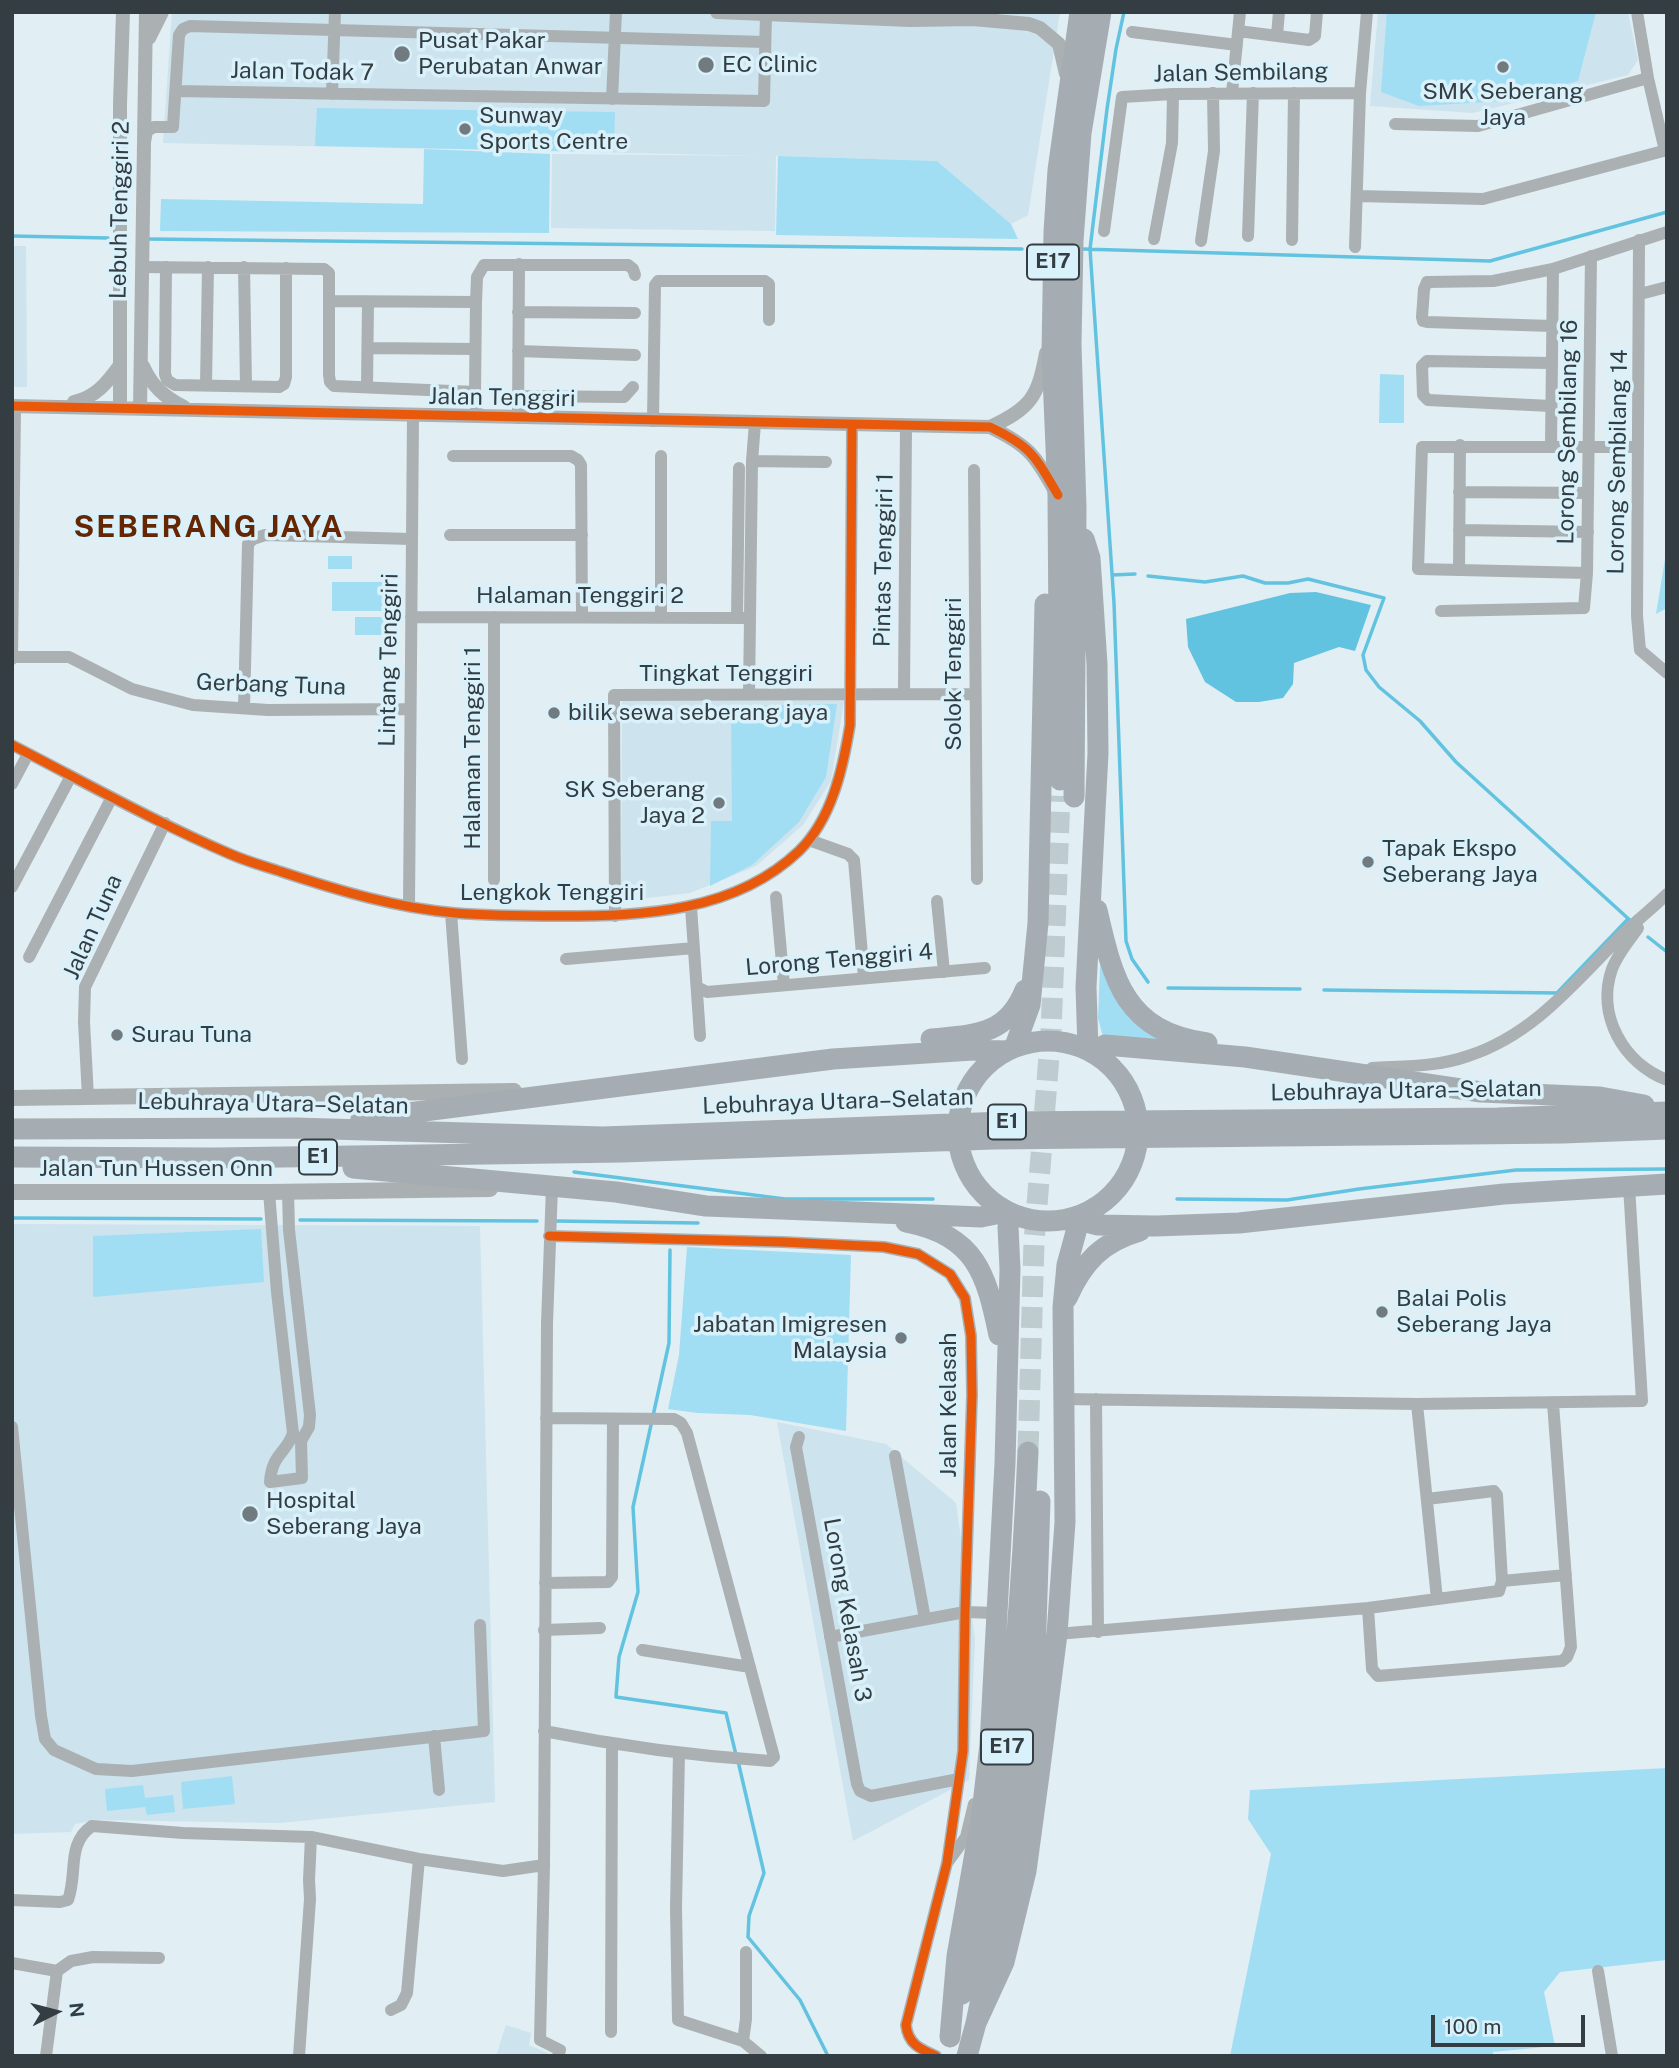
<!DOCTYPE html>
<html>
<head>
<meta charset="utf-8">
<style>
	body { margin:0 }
	#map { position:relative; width:1679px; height:2068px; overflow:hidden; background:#e1eef3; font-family:"Public Sans",sans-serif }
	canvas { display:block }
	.frame { position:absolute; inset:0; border:14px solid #343d41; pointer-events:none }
	.north { position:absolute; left:21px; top:1977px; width:70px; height:70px; -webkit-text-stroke:5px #d9f1fb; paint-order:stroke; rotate:84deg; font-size:19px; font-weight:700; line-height:28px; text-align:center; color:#343d41 }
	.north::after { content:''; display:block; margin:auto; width:24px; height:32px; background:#343d41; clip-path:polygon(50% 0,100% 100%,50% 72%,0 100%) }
	.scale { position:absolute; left:1431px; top:2015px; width:154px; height:32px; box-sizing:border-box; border:4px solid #343d41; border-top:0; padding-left:9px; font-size:21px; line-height:24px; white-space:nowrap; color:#343d41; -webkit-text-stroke:5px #d9f1fb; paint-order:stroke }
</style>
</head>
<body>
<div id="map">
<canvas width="1679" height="2068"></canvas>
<div class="frame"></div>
<div class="north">N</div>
<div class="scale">100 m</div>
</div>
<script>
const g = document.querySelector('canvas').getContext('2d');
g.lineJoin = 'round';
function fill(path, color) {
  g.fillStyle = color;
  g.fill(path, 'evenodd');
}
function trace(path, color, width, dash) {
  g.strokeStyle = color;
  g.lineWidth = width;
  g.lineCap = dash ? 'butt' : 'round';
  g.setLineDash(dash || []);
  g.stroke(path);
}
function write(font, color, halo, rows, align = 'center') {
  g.font = font + ' "Public Sans",sans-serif';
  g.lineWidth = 7;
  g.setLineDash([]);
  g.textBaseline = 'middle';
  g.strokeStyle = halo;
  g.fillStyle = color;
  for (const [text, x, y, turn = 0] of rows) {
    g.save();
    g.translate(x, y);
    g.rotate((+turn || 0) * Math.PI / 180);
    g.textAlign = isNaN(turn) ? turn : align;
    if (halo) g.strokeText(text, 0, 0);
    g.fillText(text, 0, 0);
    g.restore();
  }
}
const built = new Path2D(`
	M 172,12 L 1060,12 L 1028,215 L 1011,224 L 937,161 L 776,156 L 775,231 L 551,228 L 552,154 L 770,156 L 163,143 Z
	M 1378,12 L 1628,12 L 1638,60 L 1628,75 L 1473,113 L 1370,106 Z
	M 12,246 L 26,246 L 27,387 L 12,387 Z
	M 622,701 L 844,701 L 831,781 L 803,825 L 756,866 L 690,893 L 621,901 Z
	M 12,1224 L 480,1226 L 495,1802 L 280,1823 L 96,1820 L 75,1824 L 71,1832 L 12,1834 Z
	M 777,1422 L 886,1444 L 956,1503 L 975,1639 L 969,1780 L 853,1841 Z
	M 506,2025 L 531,2033 L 529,2045 L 554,2056 L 496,2056 Z`);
const green = new Path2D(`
	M 1387,12 L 1596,12 L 1578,81 L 1502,101 L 1419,106 L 1381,92 Z
	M 317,108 L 615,112 L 614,152 L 315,146 Z
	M 424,149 L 550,154 L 549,233 L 160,231 L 161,199 L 423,204 Z
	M 778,156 L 937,161 L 1011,224 L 1018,239 L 776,235 Z
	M 1380,374 L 1404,375 L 1404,423 L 1379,423 Z
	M 1667,547 L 1667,608 L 1656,614 Z
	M 328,556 L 352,556 L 352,569 L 328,569 Z
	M 332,582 L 384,582 L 384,611 L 332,611 Z
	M 355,617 L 392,617 L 392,635 L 355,635 Z
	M 837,704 L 826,777 L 799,822 L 752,865 L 710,886 L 711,821 L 732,821 L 731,706 Z
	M 1101,942 L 1108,975 L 1196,1050 L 1104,1041 L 1098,1018 Z
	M 261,1229 L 264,1282 L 93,1297 L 93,1236 Z
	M 687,1247 L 851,1255 L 846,1431 L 750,1415 L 697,1413 L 668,1409 L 679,1355 Z
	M 1667,1768 L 1667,1960 L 1560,1972 L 1544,1992 L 1555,2046 L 1493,2052 L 1493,2056 L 1230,2056 L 1271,1854 L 1248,1819 L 1250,1790 Z
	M 232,1776 L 235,1804 L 183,1809 L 181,1782 Z
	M 143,1785 L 145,1798 L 173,1795 L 175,1812 L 147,1815 L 145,1807 L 107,1811 L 105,1789 Z`);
const water = new Path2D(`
	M 1316,592 L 1371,605 L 1355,651 L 1339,647 L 1294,663 L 1293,684 L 1283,698 L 1259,702 L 1236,702 L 1205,682 L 1188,647 L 1186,619 L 1290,593 Z`);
const stream = new Path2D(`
	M 1124,12 L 1116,49 L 1107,109 L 1090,249 L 1114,603 L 1126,941 L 1132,959 L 1148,982
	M 12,236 L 108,238
	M 148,239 L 1022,249
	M 1082,249 L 1490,261 L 1667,212
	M 1112,575 L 1135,574
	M 1148,576 L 1205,582 L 1243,576 L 1265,583 L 1288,583 L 1308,579 L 1384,598 L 1363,655 L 1366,670 L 1379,687 L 1420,721 L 1456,762 L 1632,922
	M 1648,937 L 1667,952
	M 1168,988 L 1300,989
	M 1324,990 L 1557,993 L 1628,919
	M 574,1172 L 785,1199 L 933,1199
	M 1177,1199 L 1287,1200 L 1359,1189 L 1516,1170 L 1667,1169
	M 12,1218 L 261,1219
	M 300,1220 L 537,1221
	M 555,1221 L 698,1223
	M 670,1250 L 669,1343 L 633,1507 L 638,1592 L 619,1657 L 616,1697 L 726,1713 L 736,1755
	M 738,1761 L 764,1873 L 749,1916 L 748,1937 L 800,2000 L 828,2056`);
const motorwayTunnel = new Path2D(`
	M 1028,1452 L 1034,1242 L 1051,1032 L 1060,796`);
const minor = new Path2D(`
	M 1637,12 L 1648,78 L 1665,151
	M 1238,31 L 1309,40 L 1315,36 L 1317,12
	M 1132,32 L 1237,45
	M 1277,35 L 1279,12
	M 176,91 L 764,101 L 766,14
	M 1232,93 L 1240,12
	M 332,94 L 335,12
	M 612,99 L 616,12
	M 1395,124 L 1478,126 L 1648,78
	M 145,142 L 147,131 L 154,127 L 173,127 L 179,35 L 183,29 L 190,26 L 765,42
	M 1357,196 L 1483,199 L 1667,150
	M 1104,231 L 1122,97 L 1173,94 L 1360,93
	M 1248,236 L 1253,93
	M 1154,239 L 1172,143 L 1173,94
	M 1292,240 L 1294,93
	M 1639,240 L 1637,616 L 1640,650 L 1667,673
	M 1201,241 L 1214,151 L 1213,93
	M 1355,247 L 1360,93 L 1367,12
	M 142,267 L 324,269 L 329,273 L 329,375 L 330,382 L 334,386 L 475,392
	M 166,267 L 165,374 L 167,380 L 175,385 L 279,387 L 284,384 L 286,377 L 286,268
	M 244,267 L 246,386
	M 1640,294 L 1667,287
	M 329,301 L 476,302
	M 518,312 L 635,313
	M 1552,326 L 1427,322 L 1423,321 L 1422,317 L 1424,289 L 1427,282 L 1493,281 L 1553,269 L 1667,232
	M 368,348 L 475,349
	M 518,351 L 635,355
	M 206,385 L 208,267
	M 367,387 L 368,302
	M 518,396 L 624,397 L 633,387
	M 1551,406 L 1428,400 L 1423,395 L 1422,366 L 1427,361 L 1552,363
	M 477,417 L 475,392 L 476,302 L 477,277 L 484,265 L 628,265 L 633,269 L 635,275
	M 518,418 L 519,264
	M 653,421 L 655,285 L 658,281 L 765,281 L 769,284 L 769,320
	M 1551,446 L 1553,269
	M 453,456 L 571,456 L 578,460 L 581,465 L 582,617
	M 661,456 L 661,617
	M 752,461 L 826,462
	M 974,470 L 977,879
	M 1459,492 L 1588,493
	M 1459,530 L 1588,532
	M 450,535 L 582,535
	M 1459,570 L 1460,445
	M 1587,573 L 1418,569 L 1422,447 L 1638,447
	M 1441,611 L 1584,608 L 1587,573 L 1591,256
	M 411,617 L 749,618
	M 737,618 L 739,468
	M 13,657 L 69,657 L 132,689 L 193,705 L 268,710 L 410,709
	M 12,659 L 15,406
	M 749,694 L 752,461 L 755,423
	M 904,694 L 906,426
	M 244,708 L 248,544 L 253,539 L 265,535 L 412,539
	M 12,745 C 84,782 155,822 230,854 C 248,862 267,867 285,873 C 340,891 397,908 455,913 C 490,916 525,916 560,916 C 644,916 735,912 799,851 C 832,819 843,768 850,725 L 852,425
	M 12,784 L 28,754
	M 809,840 L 848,854 L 854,860 L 864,978
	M 494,880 L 494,617
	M 12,887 L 71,776
	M 776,897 L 784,985
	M 937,901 L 944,972
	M 409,905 L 413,416
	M 691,907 L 700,1036
	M 451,913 L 462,1059
	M 615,916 L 614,695 L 975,694
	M 1638,928 C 1629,941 1618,953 1612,969 C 1596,1015 1623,1063 1667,1080
	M 29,957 L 112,797
	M 566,959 L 694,948
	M 697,987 L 707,992 L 985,968
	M 1372,1068 C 1404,1066 1437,1067 1468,1056 C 1534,1035 1576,981 1623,934 C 1637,920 1653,908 1667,894
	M 88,1097 L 84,1022 L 85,987 L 165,823
	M 552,1187 L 547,1323 L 544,1865 L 540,2040 L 560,2050 L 558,2056
	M 269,1192 L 277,1292 L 293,1433 C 287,1453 272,1453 270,1482 L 302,1478 L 301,1441 L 309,1427 L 310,1415 L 289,1230 L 288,1192
	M 549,1236 L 783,1242 L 884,1247 L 918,1254 L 950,1274 L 965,1298 L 971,1336 L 972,1395 L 965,1612 L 963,1751 L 947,1863 L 906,2025 C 908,2044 920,2049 936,2056
	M 1063,1399 L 1417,1404 L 1642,1401 L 1629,1186
	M 1096,1399 L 1098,1632
	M 1417,1404 L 1437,1599
	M 12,1427 L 41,1716 L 45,1739 L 54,1750 L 96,1769 L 132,1771 L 484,1731 L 480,1625
	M 799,1437 L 796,1447 L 857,1784 L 860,1791 L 871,1796 L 959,1779
	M 895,1456 L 925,1619
	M 1502,1581 L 1566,1575
	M 545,1583 L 608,1582 L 612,1577 L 613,1419
	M 1368,1608 L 1372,1669 L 1378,1676 L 1562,1661 L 1567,1657 L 1571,1647 L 1553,1403
	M 544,1630 L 600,1628
	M 1057,1634 L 1368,1608 L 1499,1591 L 1502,1581 L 1497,1495 L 1494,1491 L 1427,1499
	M 830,1637 L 965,1612 L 996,1613
	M 642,1650 L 750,1667
	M 544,1731 C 619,1746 694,1756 770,1761 L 774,1757 L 687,1433 L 681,1423 L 674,1419 L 546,1418
	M 434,1736 L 439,1790
	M 679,1753 L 676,1908 L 678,2020 L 743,2041 L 761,2056
	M 947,1863 L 966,1837 L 974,1804
	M 12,1900 L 60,1902 L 68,1900 C 78,1873 66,1844 92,1826 L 183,1833 L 311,1837 L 419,1859 L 503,1871 L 544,1865
	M 12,1963 L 57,1971
	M 57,1971 L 71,1961 L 93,1957 L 159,1958
	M 1598,1971 L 1612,2056
	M 391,2010 L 401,2005 L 407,1993 L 419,1859
	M 611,2032 L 612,1744
	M 743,2041 L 746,2019 L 746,1952
	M 46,2056 L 57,1971
	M 299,2056 L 310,1899 L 309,1880 L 311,1837`);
const tertiary = new Path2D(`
	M 717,12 L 910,20 L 973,19 L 1029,24 L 1040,28 L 1059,44 L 1066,74
	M 149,38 L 162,12
	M 143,366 C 152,386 164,397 184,407
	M 74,402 C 96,397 107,383 120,365
	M 12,406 L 990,427 C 1029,446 1035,455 1055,491
	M 120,408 L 120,104 L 123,12
	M 140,408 L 146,12
	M 990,427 C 1031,408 1038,397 1046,353`);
const secondary = new Path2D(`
	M 12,1098 L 514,1091
	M 12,1192 L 269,1192 L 490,1189`);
const motorway = new Path2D(`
	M 1084,539 L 1090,558 L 1097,664 L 1098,753 L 1086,987 L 1088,1050
	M 1060,780 L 1058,495 L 1052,353 L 1054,232 L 1058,170 L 1080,12
	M 1074,797 L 1076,508 L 1071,344 L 1073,241 L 1081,133 L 1101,12
	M 1097,910 C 1113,980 1125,1032 1207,1043
	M 931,1039 C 973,1035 1007,1036 1025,990
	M958 1131a90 90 0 1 1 180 0a90 90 0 1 1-180 0Z
	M 1015,1046 L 1030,1005 L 1038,923 L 1045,604
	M 1092,1052 L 1105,1045 L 1245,1057 L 1481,1092 L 1600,1097 L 1644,1105
	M 361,1119 L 833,1059 L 973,1050 L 1006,1051
	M 12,1129 L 296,1128 L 603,1137 L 1005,1122 L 1498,1118 L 1667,1112
	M 12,1157 L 215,1158 L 623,1152 L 994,1139 L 1563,1133 L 1667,1129
	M 353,1168 L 616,1192 L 706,1206 L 981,1217 L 996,1214 L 1002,1209
	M 1081,1216 L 1090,1223 L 1098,1225 L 1156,1226 L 1239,1223 L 1504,1194 L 1667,1184
	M 906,1222 C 976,1236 986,1273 999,1335
	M 1067,1298 C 1083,1262 1102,1242 1140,1231
	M 962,1994 C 981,1931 991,1866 999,1801 C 1015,1685 1023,1568 1028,1452
	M 976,2023 L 1004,1962 L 1026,1871 L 1039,1775 L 1057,1634 L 1065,1522 L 1063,1307 L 1067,1265 L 1076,1232 L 1075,1218
	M 950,2037 L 957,1956 L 982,1813 L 990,1744 L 1005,1463 L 1010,1269 L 1008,1227 L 1010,1214
	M 967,2056 L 976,2023 L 1012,1847 L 1035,1658 L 1040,1501`);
const cycleway = new Path2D(`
	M 12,406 L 990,427 C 1032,447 1035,456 1058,495
	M 12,745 C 84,782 155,822 230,854 C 248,862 267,867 285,873 C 340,891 397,908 455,913 C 490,916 525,916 560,916 C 644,916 735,912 799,851 C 832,819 843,768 850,725 L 852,425
	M 549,1236 L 783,1242 L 884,1247 L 918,1254 L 950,1274 L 965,1298 L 971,1336 L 972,1395 L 965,1612 L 963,1751 L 947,1863 L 906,2025 C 908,2044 920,2049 936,2056`);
const markers = [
	[402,54,9,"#717b7f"],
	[706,65,9,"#717b7f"],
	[1503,67,7,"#717b7f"],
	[465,129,7,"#717b7f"],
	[554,713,7,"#717b7f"],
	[719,803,7,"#717b7f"],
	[1368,862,7,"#717b7f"],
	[117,1035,7,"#717b7f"],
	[1382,1312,7,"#717b7f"],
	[901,1338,7,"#717b7f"],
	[250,1514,9,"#717b7f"]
];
const shields = [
	[1053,262,52],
	[1007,1122,38],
	[318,1157,38],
	[1007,1747,52]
];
const shieldNames = [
	["E17",1053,262],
	["E1",1007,1122],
	["E1",318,1157],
	["E17",1007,1747]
];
const poiNames = [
	["Pusat Pakar",418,41],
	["Perubatan Anwar",418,67],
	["EC Clinic",722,65],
	["SMK Seberang",1503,92,"center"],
	["Jaya",1503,118,"center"],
	["Sunway",479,116],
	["Sports Centre",479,142],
	["bilik sewa seberang jaya",568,713],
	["SK Seberang",705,790,"right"],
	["Jaya 2",705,816,"right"],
	["Tapak Ekspo",1382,849],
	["Seberang Jaya",1382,875],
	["Surau Tuna",131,1035],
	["Balai Polis",1396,1299],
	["Seberang Jaya",1396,1325],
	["Jabatan Imigresen",887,1325,"right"],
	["Malaysia",887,1351,"right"],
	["Hospital",266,1501],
	["Seberang Jaya",266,1527]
];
const streetNames = [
	["Jalan Todak 7",302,72,1],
	["Jalan Sembilang",1241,73,-1],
	["Lebuh Tenggiri 2",120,210,-89],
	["Jalan Tenggiri",502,398,1],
	["Lorong Sembilang 16",1568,432,-89],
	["Lorong Sembilang 14",1618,462,-89],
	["Pintas Tenggiri 1",884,560,-89],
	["Halaman Tenggiri 2",580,596],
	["Lintang Tenggiri",389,660,-89],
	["Tingkat Tenggiri",726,674],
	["Solok Tenggiri",954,674,-90],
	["Gerbang Tuna",271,685,2],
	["Halaman Tenggiri 1",473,748,-90],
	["Lengkok Tenggiri",552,893],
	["Jalan Tuna",93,927,-66],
	["Lorong Tenggiri 4",839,960,-5],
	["Lebuhraya Utara–Selatan",1406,1091,-1],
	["Lebuhraya Utara–Selatan",838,1102,-2],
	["Lebuhraya Utara–Selatan",273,1104,1],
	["Jalan Tun Hussen Onn",156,1169],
	["Jalan Kelasah",949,1405,-90],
	["Lorong Kelasah 3",847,1610,80]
];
const districtNames = [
	["SEBERANG JAYA",209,528]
];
fill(built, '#cde3ed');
fill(green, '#a1def4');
fill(water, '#62c3e0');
trace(stream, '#62c3e0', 3.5);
trace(motorwayTunnel, '#becbcf', 21, [21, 10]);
trace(minor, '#abb0b2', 12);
trace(tertiary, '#abb0b2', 14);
trace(secondary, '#aab0b2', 16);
trace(motorway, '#a6adb2', 21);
trace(cycleway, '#e8590c', 9);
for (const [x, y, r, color] of markers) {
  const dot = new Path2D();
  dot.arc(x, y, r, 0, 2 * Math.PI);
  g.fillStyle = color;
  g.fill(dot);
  trace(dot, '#d9f1fb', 2.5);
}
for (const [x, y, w] of shields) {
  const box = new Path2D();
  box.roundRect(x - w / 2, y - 17.5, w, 35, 5);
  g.fillStyle = '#d9f1fb';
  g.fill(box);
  trace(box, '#343d41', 2);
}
write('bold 21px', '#343d41', null, shieldNames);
write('23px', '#343d41', '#d9f1fb', poiNames, 'left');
write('23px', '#343d41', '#d9f1fb', streetNames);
g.letterSpacing = '2px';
write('bold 30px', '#652604', '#d9f1fb', districtNames);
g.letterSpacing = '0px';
</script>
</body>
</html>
